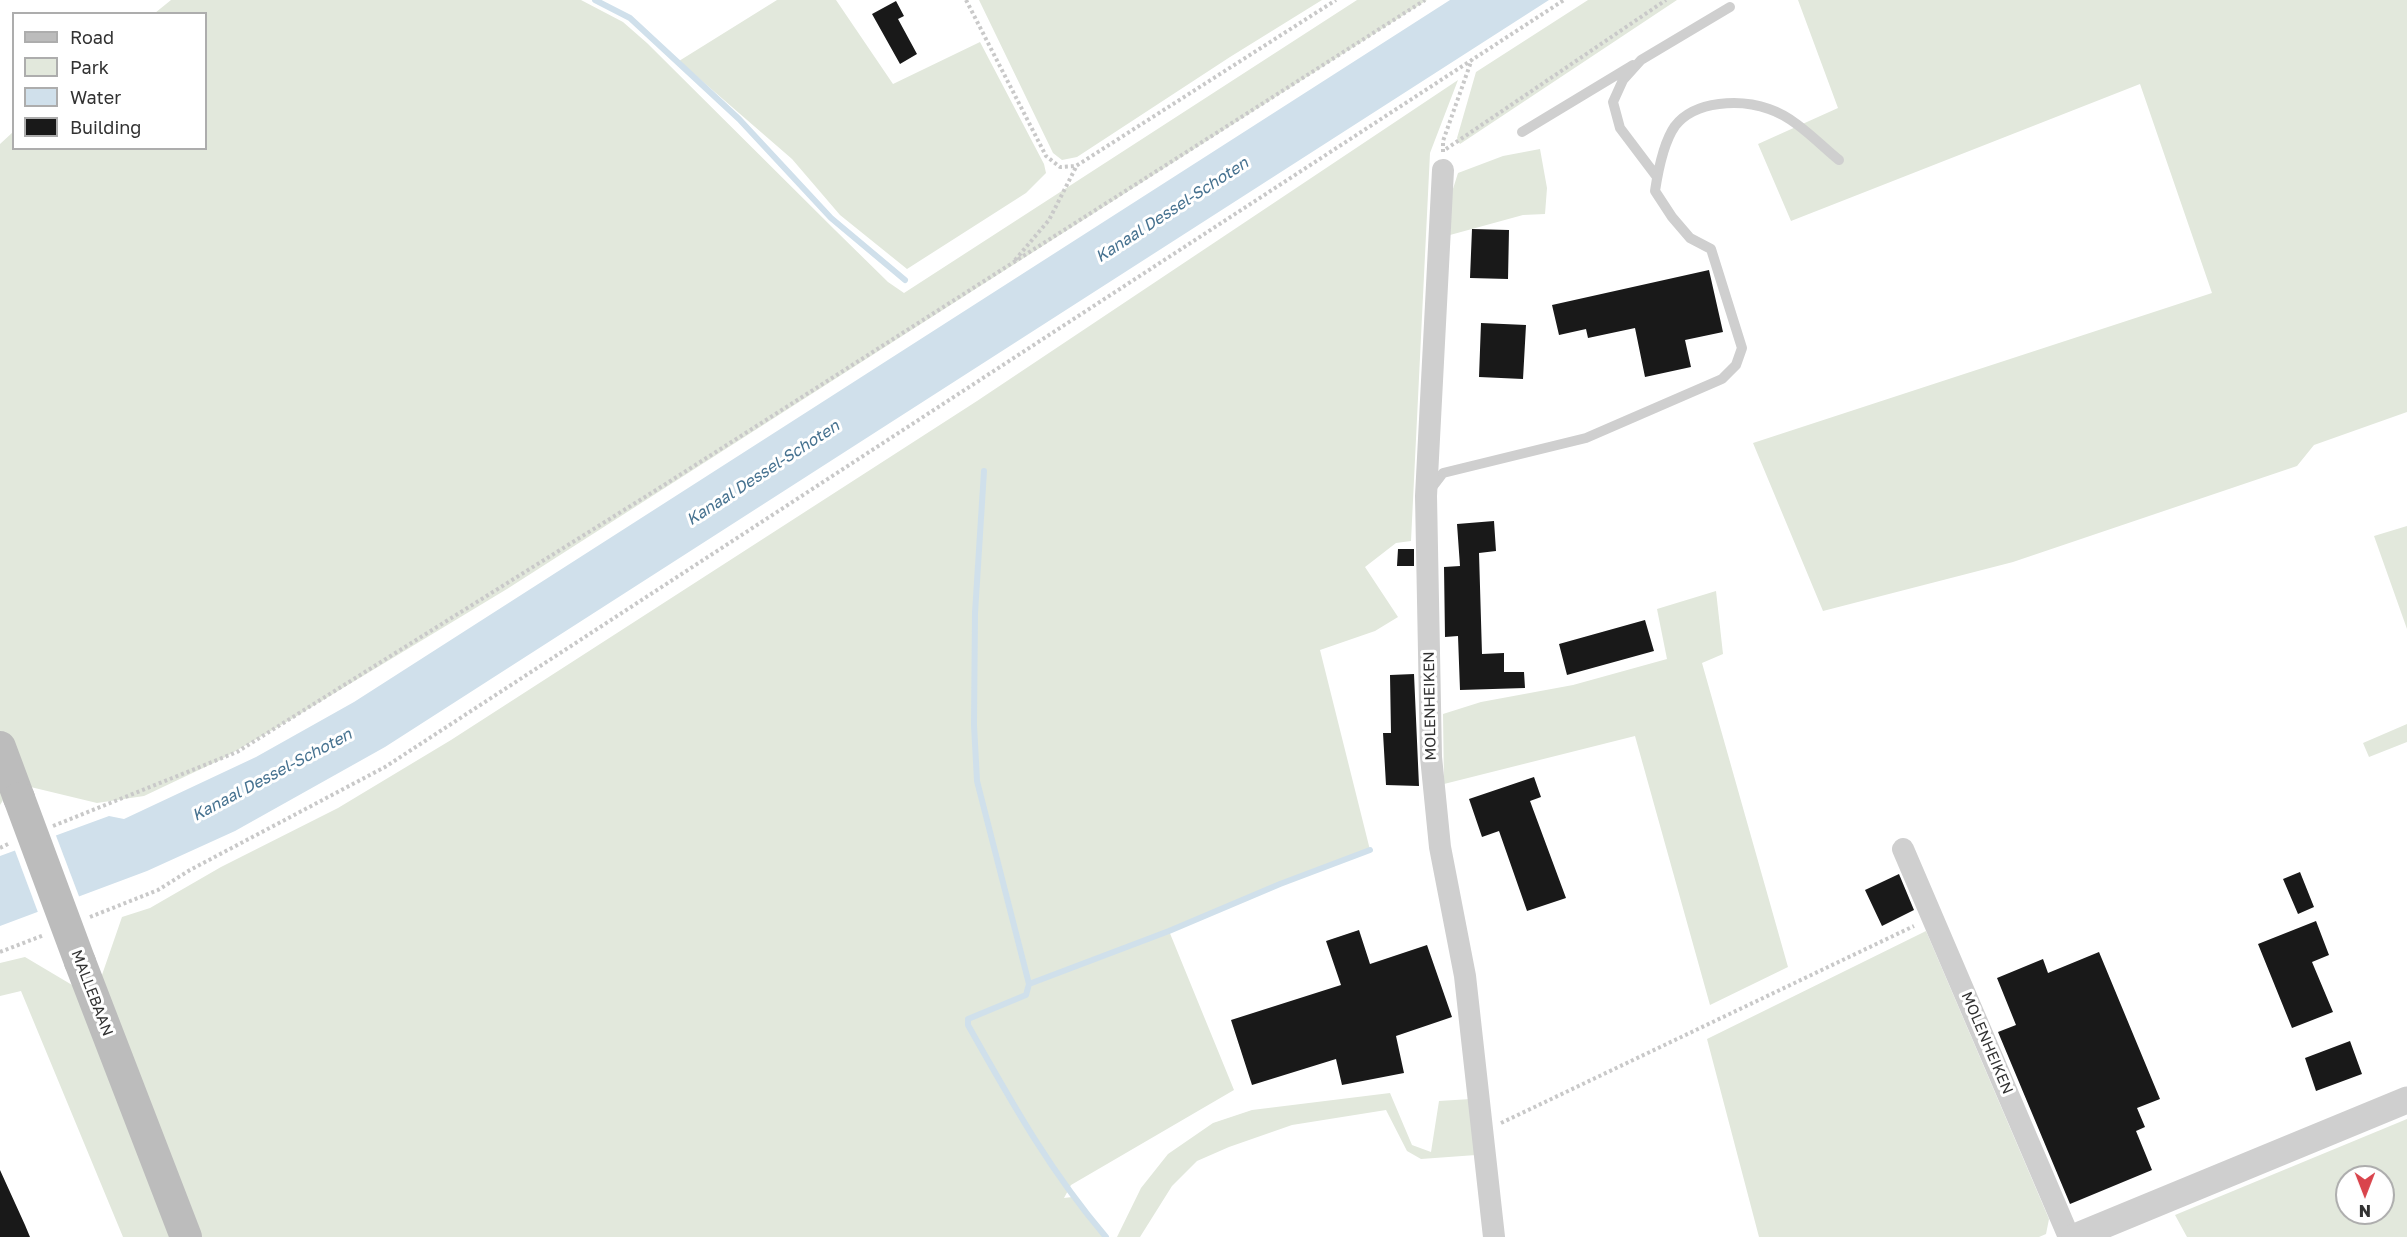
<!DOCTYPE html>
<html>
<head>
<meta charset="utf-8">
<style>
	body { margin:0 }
	#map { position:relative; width:2407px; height:1237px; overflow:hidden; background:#fff; font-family:"Golos Text",sans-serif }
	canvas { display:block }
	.legend { position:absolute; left:12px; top:12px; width:195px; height:138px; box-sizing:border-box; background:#fff; border:2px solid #adadad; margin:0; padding:8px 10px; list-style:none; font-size:18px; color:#323232 }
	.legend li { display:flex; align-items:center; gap:12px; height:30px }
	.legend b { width:30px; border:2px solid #adadad }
	.north { position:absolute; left:2335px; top:1165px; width:60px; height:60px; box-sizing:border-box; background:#fff; border:2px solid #adadad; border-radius:50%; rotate:180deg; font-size:16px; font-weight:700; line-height:24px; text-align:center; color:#323232 }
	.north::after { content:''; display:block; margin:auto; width:21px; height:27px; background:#d9444c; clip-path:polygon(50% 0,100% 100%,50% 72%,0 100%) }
</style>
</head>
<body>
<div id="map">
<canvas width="2407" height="1237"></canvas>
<ul class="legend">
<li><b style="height:8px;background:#bcbcbc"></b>Road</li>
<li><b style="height:16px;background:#e2e8dc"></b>Park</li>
<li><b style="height:16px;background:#d0e0eb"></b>Water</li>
<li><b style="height:16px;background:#191919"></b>Building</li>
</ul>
<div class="north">N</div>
</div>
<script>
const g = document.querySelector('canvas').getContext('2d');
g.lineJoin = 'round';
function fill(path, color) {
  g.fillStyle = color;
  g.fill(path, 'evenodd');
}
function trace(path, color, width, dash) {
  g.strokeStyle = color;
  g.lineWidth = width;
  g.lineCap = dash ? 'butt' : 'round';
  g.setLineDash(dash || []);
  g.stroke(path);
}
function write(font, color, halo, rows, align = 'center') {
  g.font = font + ' "Golos Text",sans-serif';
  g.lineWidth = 6;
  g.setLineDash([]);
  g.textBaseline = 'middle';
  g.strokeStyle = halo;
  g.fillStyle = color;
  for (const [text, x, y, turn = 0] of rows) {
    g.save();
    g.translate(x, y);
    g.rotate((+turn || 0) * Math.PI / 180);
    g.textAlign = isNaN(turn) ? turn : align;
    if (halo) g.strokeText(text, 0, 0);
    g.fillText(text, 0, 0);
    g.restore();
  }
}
const green = new Path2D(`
	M 171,0 L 581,0 L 623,22 L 647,43 L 835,230 L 888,282 L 904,293 L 1357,0 L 1427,0 L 507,589 L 295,717 L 220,760 L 144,796 L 97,803 L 14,783 L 0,805 L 0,144 L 13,132 L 14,148 L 206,148 L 206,14 L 155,13 Z
	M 777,0 L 836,0 L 893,84 L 980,42 L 1044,164 L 1046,173 L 1026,193 L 907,269 L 840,215 L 792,159 L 679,61 Z
	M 979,0 L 1322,0 L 1230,57 L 1077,157 L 1062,160 L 1053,153 Z
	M 1588,0 L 1677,0 L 1460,144 L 1457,138 L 1476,72 Z
	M 1798,0 L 2407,0 L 2407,412 L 2314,445 L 2297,466 L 2013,562 L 1823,611 L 1753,443 L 2212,293 L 2140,84 L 1791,221 L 1758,144 L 1838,108 Z
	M 1458,80 L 1430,153 L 1411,541 L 1396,543 L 1365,567 L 1398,617 L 1375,631 L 1320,650 L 1370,850 L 1280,884 L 1169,931 L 1234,1090 L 1071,1185 L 1064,1198 L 1072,1197 L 1106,1237 L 123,1237 L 21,991 L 0,996 L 0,963 L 25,957 L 94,998 L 122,917 L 150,908 L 221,867 L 338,808 L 451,740 L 977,401 Z
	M 1540,149 L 1547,188 L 1545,214 L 1523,215 L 1450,235 L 1452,192 L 1458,173 L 1503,156 Z
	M 2407,526 L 2407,629 L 2374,536 Z
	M 1716,591 L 1723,654 L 1702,663 L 1788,967 L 1710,1005 L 1635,736 L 1444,784 L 1443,714 L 1481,702 L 1573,685 L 1667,659 L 1657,609 Z
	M 2407,724 L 2407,742 L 2369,757 L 2363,743 Z
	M 1926,931 L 2049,1219 L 2046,1234 L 2039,1237 L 1759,1237 L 1707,1039 Z
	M 1390,1093 L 1412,1145 L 1431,1152 L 1439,1101 L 1471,1099 L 1476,1155 L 1421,1159 L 1407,1151 L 1386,1110 L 1292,1125 L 1229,1147 L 1197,1161 L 1172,1186 L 1140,1237 L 1117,1237 L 1141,1188 L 1168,1154 L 1213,1123 L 1252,1110 Z
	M 2407,1119 L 2407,1237 L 2187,1237 L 2175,1215 ZM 2347,1177 L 2383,1177 L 2383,1213 L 2347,1213 Z`);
const water = new Path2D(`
	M 1450,0 L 1549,0 L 385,747 L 235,831 L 147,871 L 0,926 L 0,856 L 109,816 L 124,819 L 256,757 L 354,702 Z`);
const pier = new Path2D(`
	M 55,833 L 80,899 L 39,915 L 14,848 Z`);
const stream = new Path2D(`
	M 595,0 L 630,18 L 739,119 L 831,218 L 905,280
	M 984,471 L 975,613 L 974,725 L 977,781 L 1029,984 L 1026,995 L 968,1019 L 968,1025 C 1011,1101 1049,1170 1106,1237
	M 1029,984 L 1169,931 L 1280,884 L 1370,850`);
const building = new Path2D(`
	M 896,1 L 904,16 L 898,19 L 917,54 L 900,64 L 872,14 Z
	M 1472,229 L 1509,230 L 1508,279 L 1470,278 Z
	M 1709,270 L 1723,332 L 1685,340 L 1691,367 L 1645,377 L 1635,328 L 1588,338 L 1586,329 L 1559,335 L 1552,305 Z
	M 1481,323 L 1526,325 L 1523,379 L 1479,377 Z
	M 1494,521 L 1496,551 L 1479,553 L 1482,654 L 1504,653 L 1504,672 L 1524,672 L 1525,688 L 1460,690 L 1458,636 L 1445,637 L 1444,567 L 1460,566 L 1457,524 Z
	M 1398,549 L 1414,549 L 1414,566 L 1397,566 Z
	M 1645,620 L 1654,651 L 1567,675 L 1559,644 Z
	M 1414,674 L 1419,786 L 1386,785 L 1383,733 L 1391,733 L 1390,675 Z
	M 1534,777 L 1541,797 L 1530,801 L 1566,898 L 1527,911 L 1499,831 L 1482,837 L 1469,799 Z
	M 2300,872 L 2314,907 L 2298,914 L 2283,879 Z
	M 1899,874 L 1914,910 L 1882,926 L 1865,890 Z
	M 2316,921 L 2329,955 L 2312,962 L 2333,1012 L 2292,1028 L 2258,944 Z
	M 1359,930 L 1370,964 L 1427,945 L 1452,1017 L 1396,1036 L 1404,1073 L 1342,1085 L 1336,1059 L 1252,1085 L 1231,1020 L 1341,985 L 1326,941 Z
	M 2099,952 L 2160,1099 L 2137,1108 L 2145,1127 L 2136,1131 L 2152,1170 L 2070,1204 L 1998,1032 L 2016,1025 L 1997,978 L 2043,959 L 2048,973 Z
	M 2350,1041 L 2362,1074 L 2316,1091 L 2305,1058 Z
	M 0,1170 L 25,1225 L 30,1237 L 0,1237 Z`);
const path = new Path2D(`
	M 966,0 L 1046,156 L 1060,167 L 1076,166 L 1336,0
	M 1446,149 L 1666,0
	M 1443,152 L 1443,141 L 1472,59
	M 1015,260 L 1049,220 L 1076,167
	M 53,826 L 237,752 L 664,485 L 1425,0
	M 0,848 L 10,843
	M 90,917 L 158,890 L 190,870 L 385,767 L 1564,0
	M 0,952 L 44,935
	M 1501,1123 L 1914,926`);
const service = new Path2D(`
	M 1522,132 L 1633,65
	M 1657,177 L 1620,128 L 1613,102 L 1623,80 L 1641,60 L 1730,7
	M 1430,490 L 1443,473 L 1586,438 L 1722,379 L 1736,365 L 1742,348 L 1711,249 L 1690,238 L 1672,217 L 1655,191 C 1658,171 1663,143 1675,126 C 1695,100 1741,99 1769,109 C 1796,118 1818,143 1839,160`);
const minor = new Path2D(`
	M 1443,170 L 1426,496 L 1431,757 L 1440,847 L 1465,976 L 1494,1237
	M 1903,849 L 2069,1237`);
const tertiary = new Path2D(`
	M 2075,1237 L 2407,1100`);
const secondary = new Path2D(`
	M 0,747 L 19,798
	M 80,962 L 186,1237`);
const secondaryBridge = new Path2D(`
	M 19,798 L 80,962`);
const streetNames = [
	["MOLENHEIKEN",1430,706,-91],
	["MALLEBAAN",92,993,69],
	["MOLENHEIKEN",1987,1043,67]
];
const waterNames = [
	["Kanaal Dessel-Schoten",1172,210,-33],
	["Kanaal Dessel-Schoten",763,473,-33],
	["Kanaal Dessel-Schoten",272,775,-28]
];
fill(green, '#e2e8dc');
fill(water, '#d0e0eb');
fill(pier, '#fff');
trace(stream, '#d0e0eb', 6);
fill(building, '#191919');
trace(path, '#c9c9c9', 4, [3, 3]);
trace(service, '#cfcfcf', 10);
trace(minor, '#cfcfcf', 22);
trace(tertiary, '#cfcfcf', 27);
trace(secondary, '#bcbcbc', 32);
trace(secondaryBridge, '#bcbcbc', 32);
write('15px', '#323232', '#fff', streetNames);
write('italic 16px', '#45718f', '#fff', waterNames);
</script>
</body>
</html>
